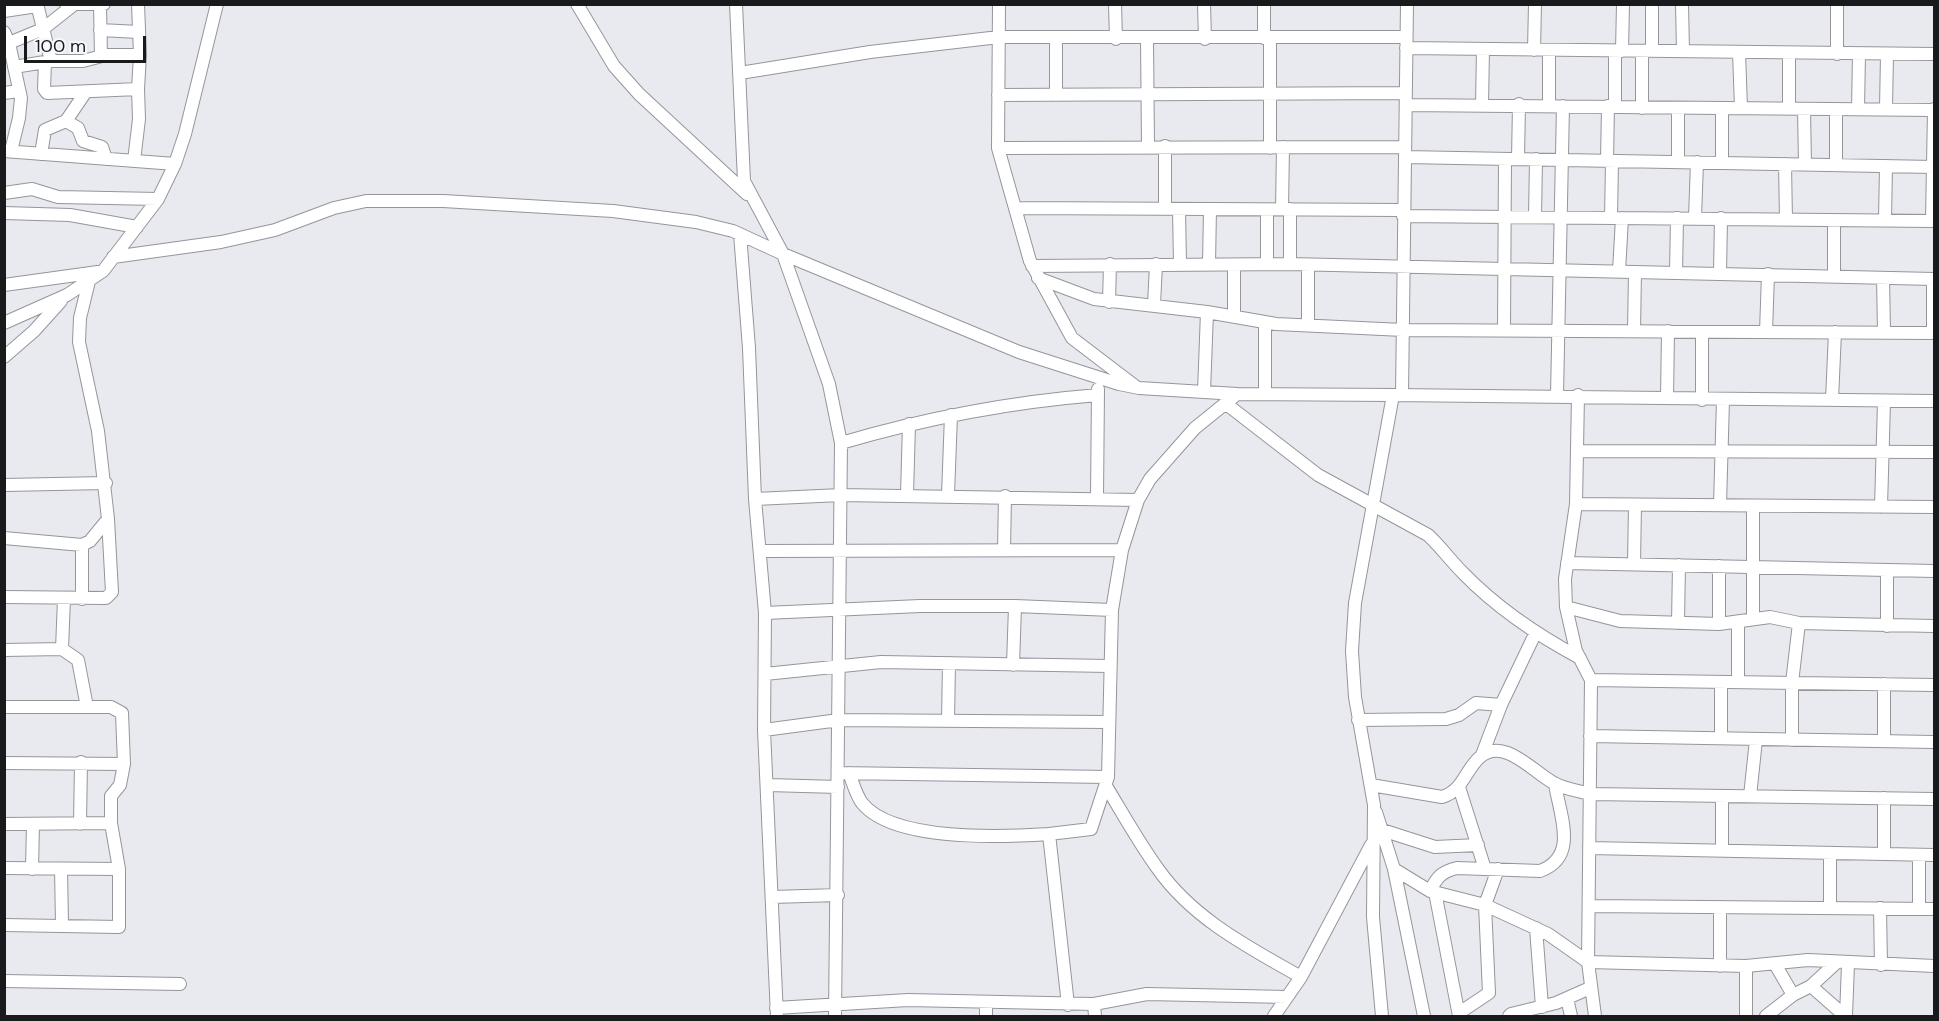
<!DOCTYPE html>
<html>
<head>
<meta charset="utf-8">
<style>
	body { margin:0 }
	#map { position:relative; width:1939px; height:1021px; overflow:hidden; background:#e8eaef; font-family:"DM Sans",sans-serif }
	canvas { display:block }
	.frame { position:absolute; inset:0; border:6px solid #191a1c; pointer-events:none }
	.scale { position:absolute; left:24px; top:36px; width:122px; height:27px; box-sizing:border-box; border:3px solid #191a1c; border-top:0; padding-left:8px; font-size:18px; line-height:21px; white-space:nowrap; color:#191a1c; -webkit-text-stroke:4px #f5f7fc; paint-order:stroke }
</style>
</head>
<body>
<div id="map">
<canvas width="1939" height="1021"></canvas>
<div class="frame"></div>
<div class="scale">100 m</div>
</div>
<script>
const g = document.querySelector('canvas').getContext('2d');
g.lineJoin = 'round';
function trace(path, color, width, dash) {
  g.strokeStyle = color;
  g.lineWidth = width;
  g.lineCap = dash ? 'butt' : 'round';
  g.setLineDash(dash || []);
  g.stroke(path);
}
const minor = new Path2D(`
	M 37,4 L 51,61
	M 66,4 L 104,4
	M 577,4 L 614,66 L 639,94 L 747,194
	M 736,4 L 744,181 L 783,254 L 829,384 L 841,443 L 835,1016
	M 999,4 L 998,148 L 1030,261 L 1072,338 L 1135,386
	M 1115,4 L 1116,39
	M 1204,4 L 1205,39
	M 1264,4 L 1264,38
	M 1652,4 L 1652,51
	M 1682,4 L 1683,51
	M 1837,4 L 1837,54
	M 100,5 L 101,56
	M 4,11 L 37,6
	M 100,30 L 139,32
	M 4,32 L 9,43 L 21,98 L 19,118 L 11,151
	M 1056,38 L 1056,95
	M 1270,38 L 1270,148
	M 1147,39 L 1148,146
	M 9,43 L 43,29 L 72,6
	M 1406,48 L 1934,54
	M 1534,50 L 1535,4
	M 1549,51 L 1549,105
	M 1615,51 L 1615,107
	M 1622,51 L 1623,4
	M 1642,51 L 1642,108
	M 1739,52 L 1741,108
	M 45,62 L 44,89 L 47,93 L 138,89 L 140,55 L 138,4
	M 14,67 L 51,61 L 83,61 L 106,55 L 140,55
	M 740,73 L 870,52 L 999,37 L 1406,37
	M 4,93 L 19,91
	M 998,95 L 1406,93
	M 1406,105 L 1934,110
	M 1482,105 L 1483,49
	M 1678,108 L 1678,161
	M 1722,108 L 1722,162
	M 1886,108 L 1887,55
	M 1789,109 L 1789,53
	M 1858,109 L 1859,54
	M 1804,110 L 1805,164
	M 66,121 L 78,128 L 83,141 L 102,147 L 106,159
	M 1165,146 L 1165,209
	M 998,148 L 1405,147
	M 4,151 L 175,164
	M 41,154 L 45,130 L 66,121 L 85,93
	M 1405,157 L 1934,167
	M 1518,159 L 1519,104
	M 134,161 L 139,119 L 138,89
	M 1607,161 L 1608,106
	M 1785,164 L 1786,220
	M 1836,164 L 1836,109
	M 4,193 L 32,189 L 58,197 L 158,199
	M 1016,208 L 1403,210
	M 1179,209 L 1180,264
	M 1282,209 L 1283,147
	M 1290,209 L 1290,264
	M 4,213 L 70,215 L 137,227
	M 1403,216 L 1934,221
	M 1535,217 L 1536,159
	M 1611,218 L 1612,161
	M 1695,218 L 1697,162
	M 1885,220 L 1886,166
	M 1932,221 L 1934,109
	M 740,234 L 749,348 L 755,499 L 765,613 L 764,730 L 777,1016
	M 113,257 L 221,242 L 275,230 L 334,208 L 366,201 L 443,201 L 613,211 L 696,222 L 733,231 L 783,254 L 1019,352 L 1119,384 L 1139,388 L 1237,394
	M 1209,264 L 1210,209
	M 1267,264 L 1267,210
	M 1032,266 L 1290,264 L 1934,279
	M 1619,271 L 1622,218
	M 1676,273 L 1677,218
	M 1720,273 L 1721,218
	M 1834,275 L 1834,221
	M 1038,278 L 1094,299 L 1207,312 L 1276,324 L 1403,330 L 1934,333
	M 1883,278 L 1884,332
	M 4,285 L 98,272
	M 1109,302 L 1110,264
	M 1154,305 L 1156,264
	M 1234,316 L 1234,265
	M 4,323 L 67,295 L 103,271 L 158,199 L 175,164 L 185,134 L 217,4
	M 1265,323 L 1265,394
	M 1308,325 L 1308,265
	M 1504,329 L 1505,159
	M 1634,331 L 1635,272
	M 1702,332 L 1702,400
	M 1766,332 L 1768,274
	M 1933,333 L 1933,279
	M 4,357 L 34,331 L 61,301
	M 1204,392 L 1207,312
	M 1402,394 L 1407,4
	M 1557,395 L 1563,106
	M 1578,395 L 1576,504 L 1565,579 L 1566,607 L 1576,651 L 1591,680 L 1588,962 L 1595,1016
	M 1667,398 L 1668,331
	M 1832,400 L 1835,332
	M 1225,403 L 1318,475 L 1428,535 C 1441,547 1450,560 1463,573 C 1497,608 1537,635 1580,658
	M 841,443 C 926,418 1010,402 1098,395
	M 1577,451 L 1934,452
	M 4,485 L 106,483
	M 907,495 L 909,424
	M 948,495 L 951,415
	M 1097,498 L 1098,389
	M 755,499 L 841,495 L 1138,500
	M 1576,504 L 1934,507
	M 1720,505 L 1723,400
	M 1753,506 L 1753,618
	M 1881,507 L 1884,402
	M 4,538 L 82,545
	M 1004,550 L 1005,496
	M 762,551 L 1122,550
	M 1567,563 L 1934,571
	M 1634,564 L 1635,505
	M 1719,566 L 1719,624
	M 1887,570 L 1887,626
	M 4,597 L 106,598 L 112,592 L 108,519
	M 64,599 L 62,649 L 78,660 L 87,707
	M 82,599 L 82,545 L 90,541 L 108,519 L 98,431 L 79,342 L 80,318 L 89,281
	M 1566,607 L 1620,621 L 1719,624 L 1770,617 L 1799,623 L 1934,626
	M 765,613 L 920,606 L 1015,606 L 1112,610
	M 1678,623 L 1679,565
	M 4,650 L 62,649
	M 1013,665 L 1015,606
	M 765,674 L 881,662 L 1109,666
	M 1591,680 L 1934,685
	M 1721,682 L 1721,738
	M 1738,682 L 1738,623
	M 1884,684 L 1884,741
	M 4,707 L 111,707 L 122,713 L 124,764 L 120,785 L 111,796 L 111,823 L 119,869 L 119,927 L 4,925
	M 1358,720 L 1446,719 L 1459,715 L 1476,703 L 1501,705
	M 948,721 L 949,663
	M 764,730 L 839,720 L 1109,722
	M 1590,736 L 1934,742
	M 1792,740 L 1792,683 L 1799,623
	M 1482,755 L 1501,705 L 1535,634
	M 4,763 L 124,764
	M 839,773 L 1108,777
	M 849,773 C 853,783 856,795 862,803 C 893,842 1004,837 1049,834
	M 768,785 L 838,787
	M 1371,785 L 1442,797 C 1463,791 1465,770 1480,757 C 1504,736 1534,773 1554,783 C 1564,789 1579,791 1590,794 L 1934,799
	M 1106,786 C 1123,814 1139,843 1158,869 C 1193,919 1250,948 1301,977
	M 1459,787 L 1485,869
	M 1722,796 L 1722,851
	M 1750,796 L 1756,740
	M 1884,798 L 1884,854
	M 1376,812 L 1394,869 L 1424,1016
	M 4,824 L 111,823
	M 80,824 L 81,762
	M 1382,830 L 1435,847 L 1478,845
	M 1589,848 L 1934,855
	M 1830,853 L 1830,908
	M 1919,855 L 1919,909
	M 4,868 L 119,869
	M 32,869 L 33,824
	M 61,869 L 62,924
	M 1394,869 L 1430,891 L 1485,905 L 1548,934 L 1588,962 L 1746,966 L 1808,960 L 1934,966
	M 1430,891 C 1437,877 1441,872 1457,868 L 1540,871 C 1579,857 1560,816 1555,784
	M 1435,892 L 1459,1016
	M 772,897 L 838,895
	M 1589,906 L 1934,909
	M 1880,908 L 1881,965
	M 1536,928 L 1542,1007
	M 1775,964 L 1793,995
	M 1720,966 L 1720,907
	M 4,981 L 180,984
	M 1811,986 L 1845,1016
	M 1567,998 L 1571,1016
	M 1094,1004 L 1147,994 L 1287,997
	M 1068,1005 L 1049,834 L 1091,829 L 1108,777 L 1112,610 L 1122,550 L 1138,500 L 1150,479 L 1195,428 L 1237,394 L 1393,395
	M 776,1008 L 908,1000 L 1094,1004 L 1095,1016
	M 1459,1013 L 1489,993 L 1485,905 L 1498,869
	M 986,1016 L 986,1002
	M 1274,1016 L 1301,977 L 1371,845
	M 1382,1016 L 1373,917 L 1374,805 L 1355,697 L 1352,651 L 1355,603 L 1393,395 L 1934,401
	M 1509,1016 L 1511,1014 L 1556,1003 L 1590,988
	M 1746,1016 L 1746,966
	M 1766,1016 L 1793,995 L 1811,986 L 1836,963
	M 1846,1016 L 1848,964`);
trace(minor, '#94969a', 14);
trace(minor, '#fff', 12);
</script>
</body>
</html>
